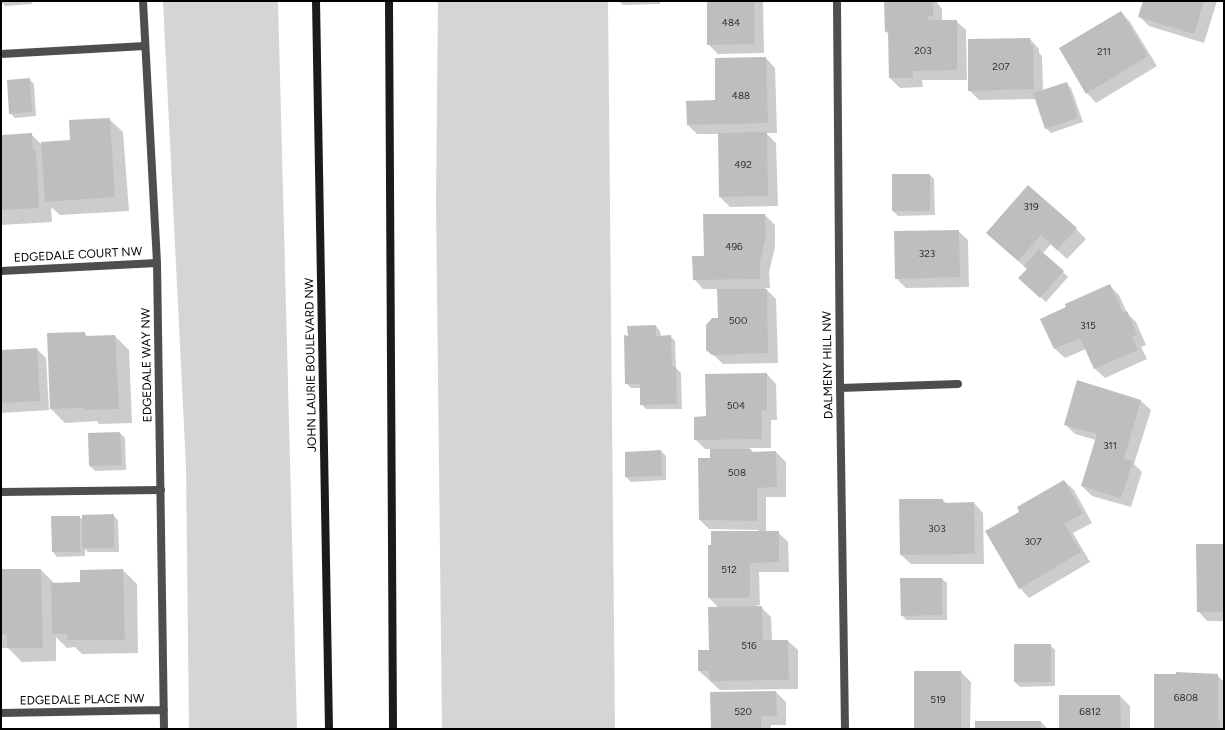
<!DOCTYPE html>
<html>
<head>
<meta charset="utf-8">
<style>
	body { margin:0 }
	#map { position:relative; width:1225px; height:730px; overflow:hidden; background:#fff; font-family:Figtree,sans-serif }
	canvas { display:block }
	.frame { position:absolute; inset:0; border:2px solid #000; pointer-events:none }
</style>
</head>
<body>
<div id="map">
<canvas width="1225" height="730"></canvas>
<div class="frame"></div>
</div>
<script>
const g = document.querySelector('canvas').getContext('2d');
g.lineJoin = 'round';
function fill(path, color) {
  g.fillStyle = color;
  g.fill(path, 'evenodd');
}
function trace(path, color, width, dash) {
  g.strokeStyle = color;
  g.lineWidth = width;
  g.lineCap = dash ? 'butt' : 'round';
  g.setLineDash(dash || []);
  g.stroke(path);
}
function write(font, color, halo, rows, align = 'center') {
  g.font = font + ' Figtree,sans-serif';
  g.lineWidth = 3;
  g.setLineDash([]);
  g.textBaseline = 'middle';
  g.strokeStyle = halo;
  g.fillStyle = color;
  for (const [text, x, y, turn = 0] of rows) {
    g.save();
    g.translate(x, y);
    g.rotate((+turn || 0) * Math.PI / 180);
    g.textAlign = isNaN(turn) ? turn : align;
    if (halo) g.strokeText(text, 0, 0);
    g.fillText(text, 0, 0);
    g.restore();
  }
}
const green = new Path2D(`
	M 163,1 L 278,1 L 297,729 L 189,729 L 186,467 Z
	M 438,1 L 608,1 L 615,729 L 442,729 L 436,201 Z`);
const shadow = new Path2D(`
	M 1,1 L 32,1 L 32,4 L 5,6 Z
	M 619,1 L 660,1 L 660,4 L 623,5 Z
	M 708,1 L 763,1 L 764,53 L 718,54 L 708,44 Z
	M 885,1 L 936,1 L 942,9 L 942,21 L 956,21 L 966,30 L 967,80 L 922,80 L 923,87 L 900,88 L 890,78 L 889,35 L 886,31 Z
	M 1144,1 L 1217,1 L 1204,43 L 1149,26 L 1139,16 Z
	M 1121,12 L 1130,22 L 1157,66 L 1096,103 L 1087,93 Z
	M 1030,39 L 1039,49 L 1039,53 L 1042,56 L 1043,91 L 1066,83 L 1071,88 L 1083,122 L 1051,133 L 1046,128 L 1036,99 L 979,100 L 969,90 Z
	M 766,58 L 775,68 L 777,133 L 766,133 L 776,143 L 778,206 L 730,207 L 720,197 L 719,134 L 697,134 L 688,125 Z
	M 29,79 L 34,84 L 36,116 L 15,118 L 10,113 Z
	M 109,119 L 123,132 L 129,211 L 60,215 L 51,207 L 52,222 L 1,225 L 1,153 L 31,134 L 42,145 L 71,141 Z
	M 930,175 L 934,179 L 935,215 L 898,216 L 893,211 Z
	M 765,215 L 775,225 L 775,247 L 769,272 L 770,288 L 765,288 L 776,299 L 778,363 L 723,364 L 707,349 L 719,318 L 718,289 L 703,289 L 694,279 L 705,257 Z
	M 1076,229 L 1086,239 L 1067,259 L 1051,244 L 1043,253 L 1068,277 L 1046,302 L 1024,283 L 1027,269 L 997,242 Z
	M 958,231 L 968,240 L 969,287 L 906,288 L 896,278 Z
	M 1109,285 L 1119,295 L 1127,313 L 1136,322 L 1146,345 L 1141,347 L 1147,359 L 1105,378 L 1095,369 L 1086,349 L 1065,358 L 1055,349 L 1042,319 Z
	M 656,326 L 660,331 L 661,337 L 670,336 L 675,341 L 676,368 L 681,373 L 682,409 L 646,409 L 641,404 L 641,388 L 631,388 L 626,383 L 629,337 Z
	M 84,333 L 88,337 L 115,336 L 129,350 L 132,423 L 99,424 L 97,421 L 65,423 L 51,409 Z
	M 37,349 L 46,358 L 49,410 L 1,413 L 1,351 Z
	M 767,374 L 776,384 L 777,420 L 771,420 L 771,448 L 749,448 L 754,453 L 776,452 L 786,462 L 786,497 L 766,497 L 766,532 L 778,532 L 788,542 L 789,572 L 759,572 L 760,605 L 757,605 L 757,608 L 762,608 L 771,617 L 772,641 L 788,641 L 798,650 L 798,689 L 720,690 L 699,671 L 710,651 L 719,608 L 709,598 L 709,546 L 758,532 L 758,530 L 709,529 L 700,520 L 711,459 L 711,449 L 705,449 L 695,439 L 707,417 Z
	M 1078,382 L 1141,401 L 1151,410 L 1134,464 L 1142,472 L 1131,507 L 1092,496 L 1082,486 L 1096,440 L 1075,434 L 1065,424 Z
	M 120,433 L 125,438 L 126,470 L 95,471 L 90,466 L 89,434 Z
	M 661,451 L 666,456 L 666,480 L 631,482 L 626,477 Z
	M 1064,481 L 1074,490 L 1092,523 L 1073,533 L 1090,562 L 1029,598 L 1020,588 L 1020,512 Z
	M 943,500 L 947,504 L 974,503 L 983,513 L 984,564 L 911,564 L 901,555 Z
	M 113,515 L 118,520 L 119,552 L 88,552 L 85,549 L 85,556 L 57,557 L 53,552 L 52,517 L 79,517 L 83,520 Z
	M 1224,545 L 1224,621 L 1207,621 L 1198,611 Z
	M 1,570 L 41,570 L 55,584 L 81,583 L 81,571 L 123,570 L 137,584 L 138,653 L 82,654 L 75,647 L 67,648 L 56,637 L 56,661 L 22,662 L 8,648 L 1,648 Z
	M 942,579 L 947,583 L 947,620 L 906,620 L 902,615 Z
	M 1050,645 L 1055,650 L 1055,686 L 1020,687 L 1015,682 Z
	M 915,672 L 961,672 L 971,682 L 970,729 L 915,729 Z
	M 1177,673 L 1217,675 L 1224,682 L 1224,729 L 1155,729 Z
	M 776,692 L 786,702 L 786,725 L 771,725 L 771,729 L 712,729 L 711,693 Z
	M 1120,696 L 1130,706 L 1130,729 L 1060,729 Z
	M 1041,722 L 1048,729 L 976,729 Z`);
const building = new Path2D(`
	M 707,1 L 754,1 L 755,44 L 707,45 Z
	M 884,1 L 933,1 L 933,16 L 928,16 L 929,20 L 957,20 L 957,70 L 913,71 L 913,78 L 889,78 L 888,31 L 885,32 Z
	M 1143,1 L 1204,1 L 1194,34 L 1138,17 Z
	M 1121,11 L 1148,56 L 1086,94 L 1059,48 Z
	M 1030,38 L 1030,45 L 1033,45 L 1034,89 L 968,91 L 968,39 Z
	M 766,57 L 768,123 L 687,125 L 686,101 L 715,100 L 715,58 Z
	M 30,78 L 32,112 L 9,114 L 7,80 Z
	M 1067,82 L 1078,118 L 1045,129 L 1033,93 Z
	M 110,118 L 115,197 L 45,202 L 41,142 L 70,140 L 69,120 Z
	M 767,132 L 768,196 L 719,197 L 718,133 Z
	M 32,133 L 33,150 L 36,149 L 39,208 L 1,210 L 1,135 Z
	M 892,174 L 930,174 L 930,211 L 892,211 Z
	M 1028,185 L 1077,228 L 1057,250 L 1041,235 L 1018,261 L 986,233 Z
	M 703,214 L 765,214 L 766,237 L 760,262 L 760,279 L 693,280 L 692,256 L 704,256 Z
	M 959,230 L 960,277 L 895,279 L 894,231 Z
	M 1039,249 L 1064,271 L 1040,298 L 1018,278 L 1027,269 L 1024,266 Z
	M 1110,284 L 1123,313 L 1127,311 L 1136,332 L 1137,335 L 1132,337 L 1138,350 L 1094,369 L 1080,338 L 1054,349 L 1040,319 L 1066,307 L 1065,304 Z
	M 717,289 L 767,289 L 768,353 L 712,355 L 706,350 L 706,325 L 712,318 L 718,318 Z
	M 656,325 L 656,336 L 671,335 L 672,367 L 676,367 L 677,404 L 640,405 L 640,384 L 625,384 L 624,335 L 628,336 L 627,326 Z
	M 85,332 L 85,336 L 115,335 L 119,409 L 84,410 L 84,408 L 50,409 L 47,333 Z
	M 37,348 L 40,401 L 1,403 L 1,350 Z
	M 767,373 L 767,410 L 762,410 L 762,439 L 694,440 L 694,417 L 706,416 L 705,374 Z
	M 1077,380 L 1141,400 L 1124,459 L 1133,461 L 1121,498 L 1081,486 L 1097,434 L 1064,425 Z
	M 120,432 L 122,465 L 89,466 L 88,433 Z
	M 710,449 L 751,449 L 751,452 L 776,451 L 777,487 L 757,488 L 757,521 L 699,520 L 698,458 L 710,458 Z
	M 661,450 L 662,476 L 625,477 L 625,452 Z
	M 1064,480 L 1083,513 L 1064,524 L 1081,552 L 1019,589 L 985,531 L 1019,512 L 1017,507 Z
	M 899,499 L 943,499 L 943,503 L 974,502 L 975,554 L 900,555 Z
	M 114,514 L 114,548 L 82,548 L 82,515 Z
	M 51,516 L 80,516 L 80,552 L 52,552 Z
	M 711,531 L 779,531 L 779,562 L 750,563 L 750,596 L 748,596 L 748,598 L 708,598 L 708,545 L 711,545 Z
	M 1196,544 L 1224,544 L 1224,612 L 1197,612 Z
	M 1,569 L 41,569 L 43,648 L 7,648 L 7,634 L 1,634 Z
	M 123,569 L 125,640 L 67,640 L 67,634 L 52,634 L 51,583 L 80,582 L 80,570 Z
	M 900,578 L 942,578 L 942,615 L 901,616 Z
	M 762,606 L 763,640 L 788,640 L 789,680 L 710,681 L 709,671 L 698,671 L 698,650 L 709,650 L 708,607 Z
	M 1014,644 L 1051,644 L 1051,682 L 1014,682 Z
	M 914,671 L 961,671 L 961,729 L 914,729 Z
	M 1176,672 L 1218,674 L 1218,721 L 1220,721 L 1220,729 L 1154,729 L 1154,674 L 1176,674 Z
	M 776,691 L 777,716 L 761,716 L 761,728 L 711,729 L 710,692 Z
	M 1059,695 L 1120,695 L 1121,729 L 1059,729 Z
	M 975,721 L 1041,721 L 1041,729 L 975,729 Z`);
const lane = new Path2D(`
	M 1,54 L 145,46
	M 1,492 L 161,490`);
const street = new Path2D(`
	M 143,1 L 157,263 L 164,729
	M 837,1 L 840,388 L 845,729
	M 1,271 L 157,263
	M 840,388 L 958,384
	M 1,713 L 164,710`);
const secondary = new Path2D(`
	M 316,1 L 329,729
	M 389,1 L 393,729`);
const numberNames = [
	["484",731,23],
	["203",923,51],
	["211",1104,52],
	["207",1001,67],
	["488",741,96],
	["492",743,165],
	["319",1031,207],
	["496",734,247],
	["323",927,254],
	["500",738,321],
	["315",1088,326],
	["504",736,406],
	["311",1110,446],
	["508",737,473],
	["303",937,529],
	["307",1033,542],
	["512",729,570],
	["516",749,646],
	["6808",1186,698],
	["519",938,700],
	["520",743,712],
	["6812",1090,712]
];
const streetNames = [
	["EDGEDALE COURT NW",78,255,-3],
	["EDGEDALE WAY NW",147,365,-91],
	["JOHN LAURIE BOULEVARD NW",311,365,-91],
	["DALMENY HILL NW",828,365,-91],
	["EDGEDALE PLACE NW",82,700,-1]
];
fill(green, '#d5d5d5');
fill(shadow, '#0003');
fill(building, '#bebebe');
trace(lane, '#4e4e4e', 8);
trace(street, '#4e4e4e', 8);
trace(secondary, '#1b1b1b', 8);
write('10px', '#303030', null, numberNames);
write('12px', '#000', '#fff', streetNames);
</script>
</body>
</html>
